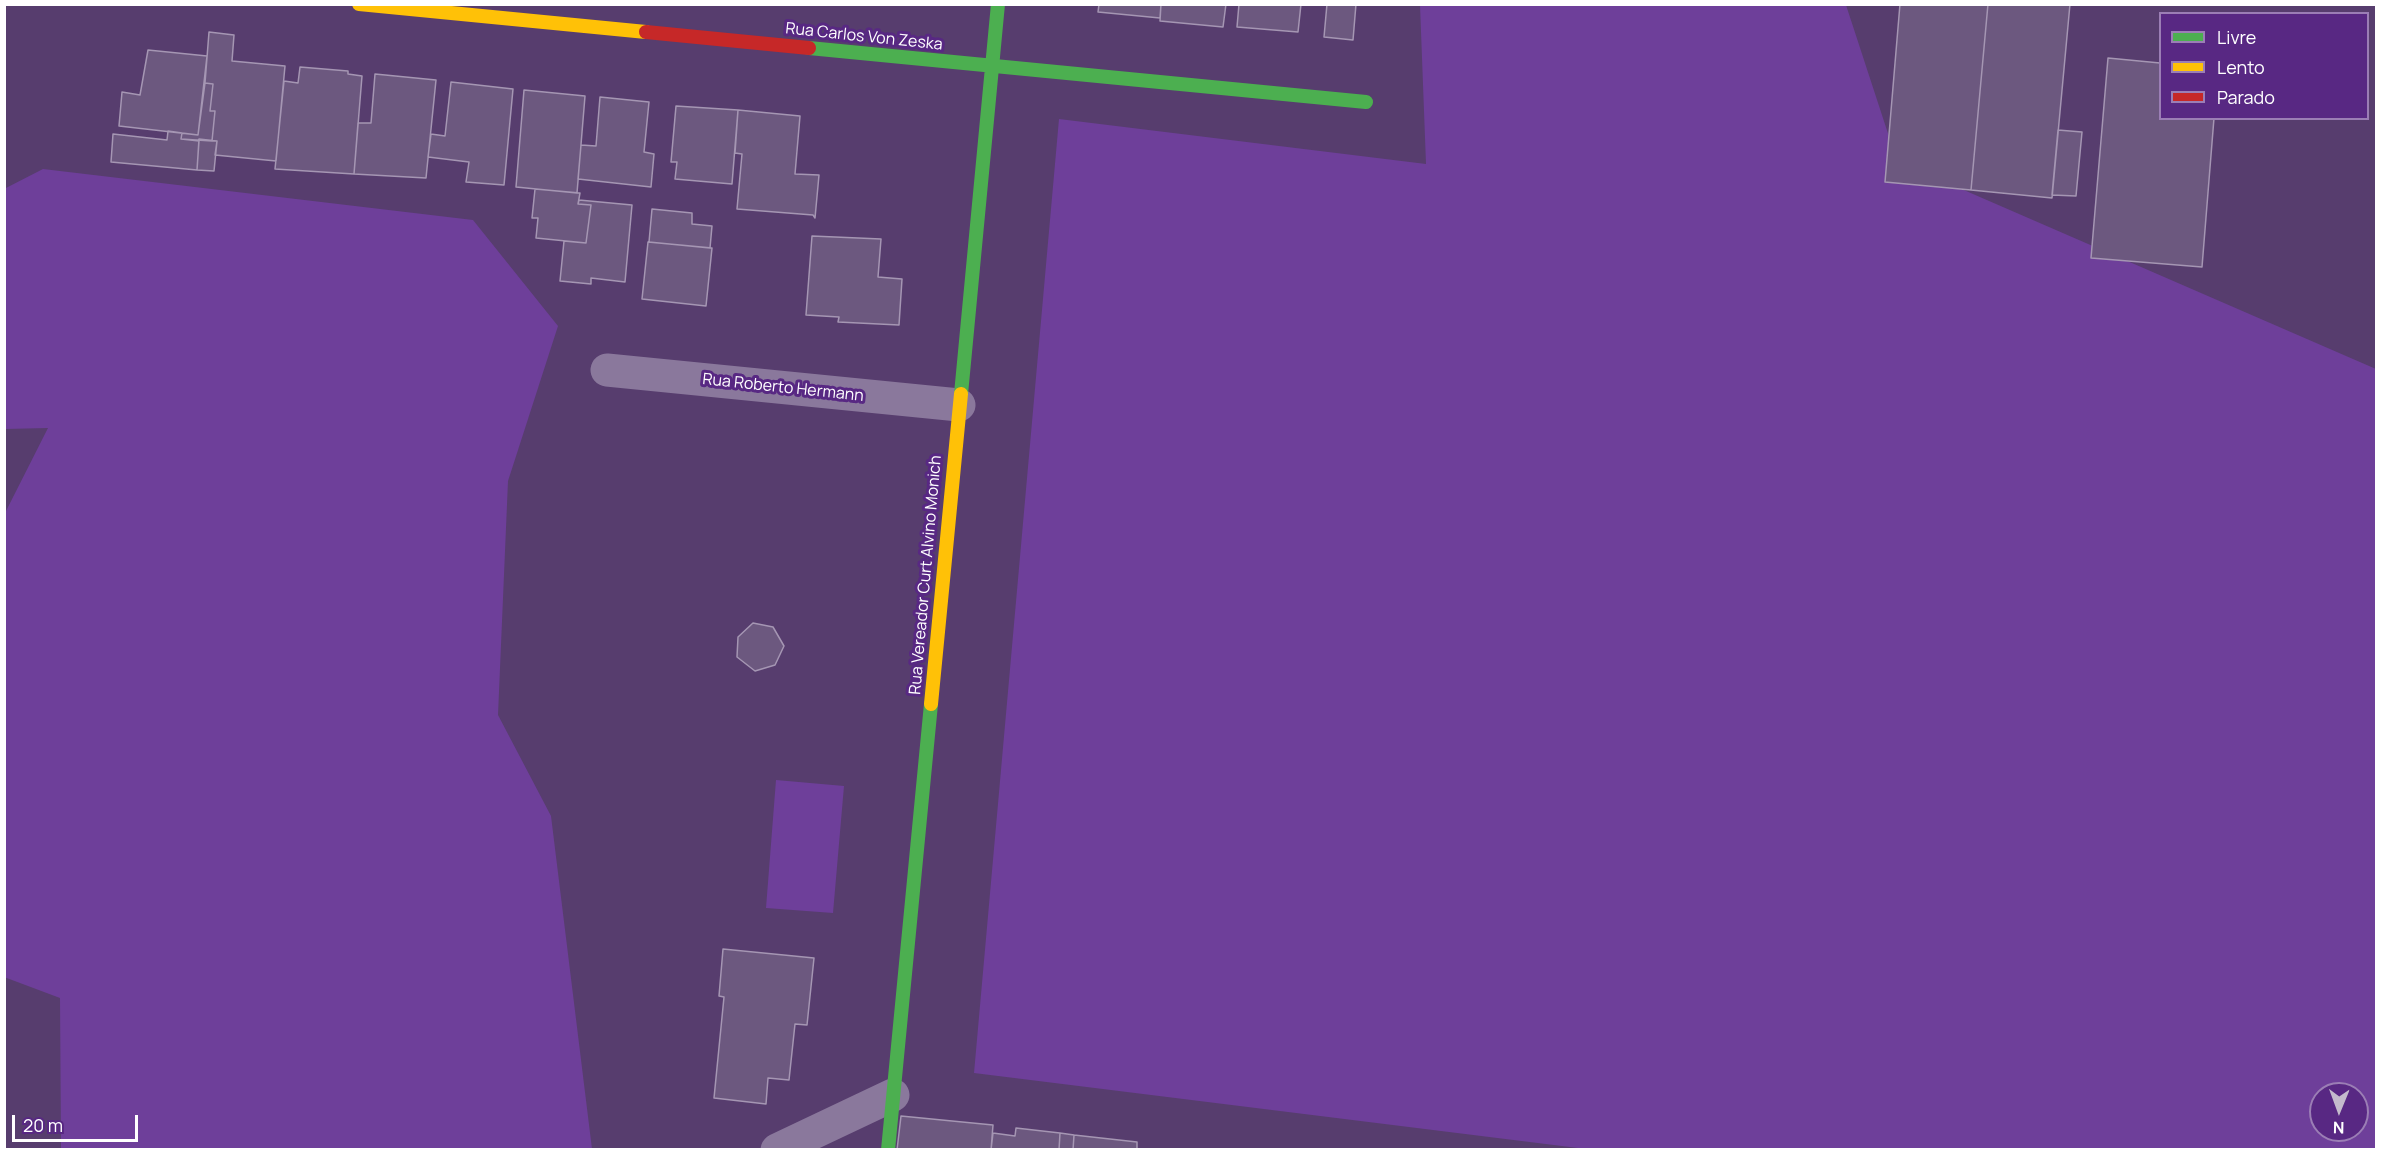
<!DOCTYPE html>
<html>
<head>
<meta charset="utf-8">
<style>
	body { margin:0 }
	#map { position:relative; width:2381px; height:1154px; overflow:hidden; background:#573d6e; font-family:Manrope,sans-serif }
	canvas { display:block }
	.frame { position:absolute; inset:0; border:6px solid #fff; pointer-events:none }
	.legend { position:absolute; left:2159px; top:12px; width:210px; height:108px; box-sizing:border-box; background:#582883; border:2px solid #9b7eb5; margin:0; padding:8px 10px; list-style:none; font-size:18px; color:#fff }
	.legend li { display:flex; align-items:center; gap:12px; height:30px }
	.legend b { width:30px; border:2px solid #9b7eb5 }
	.north { position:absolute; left:2309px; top:1082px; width:60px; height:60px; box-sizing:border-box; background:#582883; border:2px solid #9b7eb5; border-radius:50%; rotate:181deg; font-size:16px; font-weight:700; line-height:24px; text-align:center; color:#fff }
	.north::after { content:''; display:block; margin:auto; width:21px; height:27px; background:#c4bbcc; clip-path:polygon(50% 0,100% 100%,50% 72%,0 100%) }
	.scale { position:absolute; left:12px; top:1115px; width:126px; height:27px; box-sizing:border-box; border:3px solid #fff; border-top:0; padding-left:8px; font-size:18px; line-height:21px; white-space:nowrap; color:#fff; -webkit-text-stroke:4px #582883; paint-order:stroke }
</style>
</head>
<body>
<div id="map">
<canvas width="2381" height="1154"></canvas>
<div class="frame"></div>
<ul class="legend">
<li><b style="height:8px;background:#4caf50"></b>Livre</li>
<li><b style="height:8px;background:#ffc107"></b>Lento</li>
<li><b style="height:8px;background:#c62828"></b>Parado</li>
</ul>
<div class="north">N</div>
<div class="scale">20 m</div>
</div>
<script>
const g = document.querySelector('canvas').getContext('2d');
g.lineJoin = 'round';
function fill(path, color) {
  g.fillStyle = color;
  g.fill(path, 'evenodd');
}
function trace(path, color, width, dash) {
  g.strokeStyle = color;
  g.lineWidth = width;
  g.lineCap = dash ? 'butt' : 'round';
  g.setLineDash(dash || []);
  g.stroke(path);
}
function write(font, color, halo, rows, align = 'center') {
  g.font = font + ' Manrope,sans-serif';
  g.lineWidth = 6;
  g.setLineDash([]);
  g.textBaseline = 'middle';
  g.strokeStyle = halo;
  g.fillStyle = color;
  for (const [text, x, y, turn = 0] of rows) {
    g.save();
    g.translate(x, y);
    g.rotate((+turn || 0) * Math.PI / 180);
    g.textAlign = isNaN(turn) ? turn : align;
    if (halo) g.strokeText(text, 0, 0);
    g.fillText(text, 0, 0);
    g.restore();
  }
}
const green = new Path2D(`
	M 1420,5 L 1846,5 L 1897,161 L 2376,369 L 2376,1149 L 1594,1150 L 974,1073 L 1059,119 L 1426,164 ZM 2321,1094 L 2357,1094 L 2357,1130 L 2321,1130 Z
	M 43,169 L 473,220 L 558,326 L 508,481 L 498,715 L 551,816 L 592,1149 L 61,1149 L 60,998 L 4,977 L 5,513 L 48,428 L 5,429 L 4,189 Z
	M 776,780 L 844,786 L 833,913 L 766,908 Z`);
const building = new Path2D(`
	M 1099,4 L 1161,4 L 1160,18 L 1098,12 Z
	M 1161,4 L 1226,4 L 1223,27 L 1160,21 Z
	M 1239,4 L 1301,4 L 1298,32 L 1237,27 Z
	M 1327,4 L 1356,4 L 1353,40 L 1324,37 Z
	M 1900,4 L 1988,4 L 1971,190 L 1885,182 Z
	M 1988,4 L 2070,4 L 2052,198 L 1971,190 Z
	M 209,32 L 234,35 L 232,61 L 285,66 L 276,161 L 215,155 L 217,141 L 212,141 L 215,111 L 210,111 L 213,84 L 205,83 Z
	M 148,50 L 207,56 L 198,135 L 119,126 L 122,92 L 140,95 Z
	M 2108,58 L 2160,63 L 2160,118 L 2214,118 L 2202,267 L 2091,258 Z
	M 300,67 L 348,71 L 348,74 L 362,76 L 354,174 L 275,169 L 284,81 L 298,83 Z
	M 375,74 L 436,80 L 426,178 L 354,174 L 358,123 L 371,123 Z
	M 451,82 L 513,89 L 504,185 L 466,182 L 469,162 L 428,157 L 431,134 L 445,136 Z
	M 205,83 L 213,84 L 210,111 L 215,111 L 212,141 L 181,139 L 182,133 L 198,135 Z
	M 524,90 L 585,96 L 577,193 L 516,187 Z
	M 600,97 L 649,102 L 644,152 L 654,154 L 651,187 L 578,179 L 581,145 L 596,146 Z
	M 676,106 L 738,110 L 732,184 L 675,179 L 677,162 L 671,162 Z
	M 738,110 L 800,116 L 795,174 L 819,175 L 815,218 L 813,215 L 737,209 L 742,154 L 735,153 Z
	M 2058,130 L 2082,132 L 2076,196 L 2052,195 Z
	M 168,131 L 182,133 L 181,139 L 199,141 L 197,170 L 111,162 L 113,134 L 167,140 Z
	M 199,139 L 217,141 L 214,171 L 197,170 Z
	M 535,189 L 580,193 L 578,204 L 591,205 L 586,243 L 536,238 L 538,218 L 532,218 Z
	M 579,200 L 632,205 L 625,282 L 591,278 L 591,284 L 560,281 L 564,241 L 586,243 L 591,205 L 578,204 Z
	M 652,209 L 692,213 L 692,224 L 712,226 L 710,248 L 649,242 Z
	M 812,236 L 881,239 L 878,277 L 902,279 L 899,325 L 838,322 L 839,317 L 806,315 Z
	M 648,242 L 712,248 L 706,306 L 642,299 Z
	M 753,623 L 773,627 L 784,646 L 775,665 L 755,671 L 737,657 L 738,637 Z
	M 723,949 L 814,958 L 807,1025 L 795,1024 L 789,1080 L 768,1078 L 766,1104 L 714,1098 L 724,997 L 719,996 Z
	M 901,1116 L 993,1125 L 991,1150 L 897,1150 Z
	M 1016,1128 L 1060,1133 L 1059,1150 L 991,1150 L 993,1133 L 1015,1136 Z
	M 1060,1133 L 1074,1135 L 1073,1150 L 1059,1150 Z
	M 1074,1135 L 1137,1142 L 1137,1150 L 1073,1150 Z`);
const street = new Path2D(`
	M 607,370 L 959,405
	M 777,1150 L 893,1095`);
const fast = new Path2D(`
	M 809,48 L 1366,102
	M 961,394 L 998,4
	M 888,1150 L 931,704`);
const slow = new Path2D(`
	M 359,4 L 646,32
	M 931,704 L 961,394`);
const jam = new Path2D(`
	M 646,32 L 809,48`);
const streetNames = [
	["Rua Carlos Von Zeska",864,37,6],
	["Rua Roberto Hermann",783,388,6],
	["Rua Vereador Curt Alvino Monich",926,575,-85]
];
fill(green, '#6e3f9a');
fill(building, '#6c587f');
trace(building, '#a596b3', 1.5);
trace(street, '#8a789c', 33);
trace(fast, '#4caf50', 14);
trace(slow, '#ffc107', 14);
trace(jam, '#c62828', 14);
write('16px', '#fff', '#582883', streetNames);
</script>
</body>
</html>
